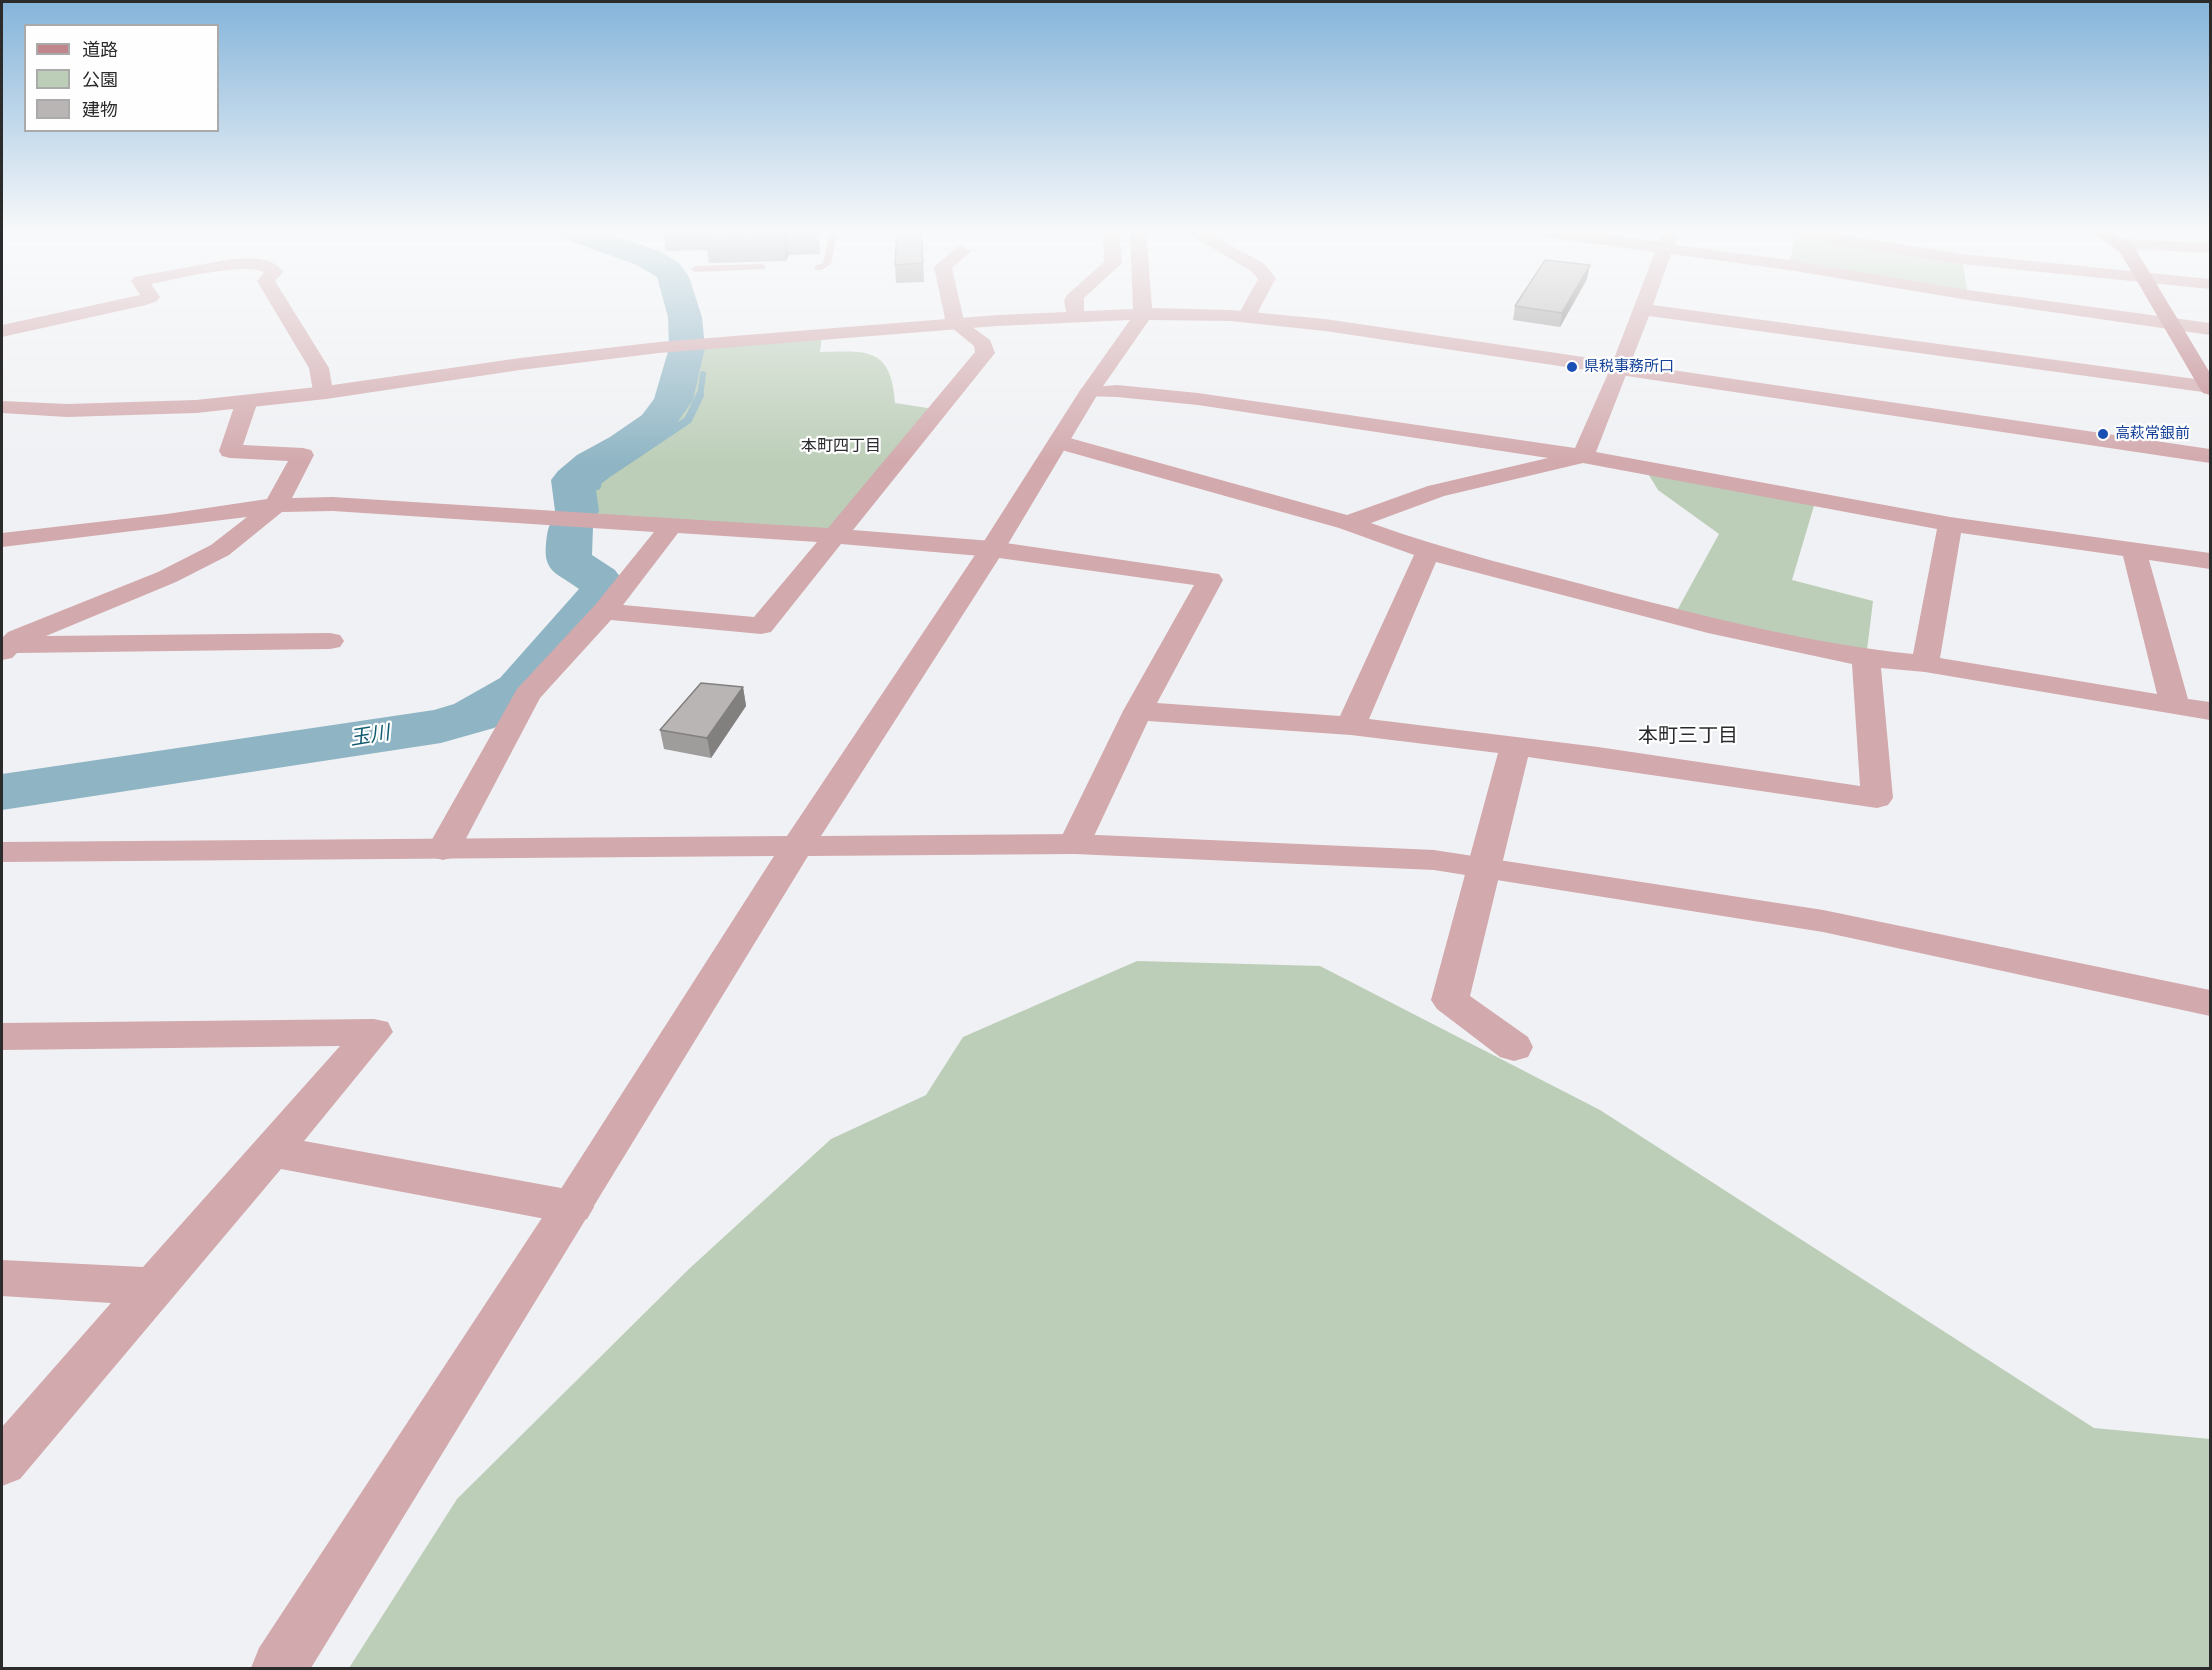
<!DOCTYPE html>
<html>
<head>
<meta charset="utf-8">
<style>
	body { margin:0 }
	#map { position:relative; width:2212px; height:1670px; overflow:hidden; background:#f0f1f4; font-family:Jost,"Noto Sans JP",sans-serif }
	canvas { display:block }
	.frame { position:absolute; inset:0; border:3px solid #2b2b2c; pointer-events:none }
	.legend { position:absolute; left:24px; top:24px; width:195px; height:108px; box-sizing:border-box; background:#fefeff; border:2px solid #aaaaab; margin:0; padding:8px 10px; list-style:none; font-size:18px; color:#2b2b2c }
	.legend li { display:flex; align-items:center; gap:12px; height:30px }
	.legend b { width:30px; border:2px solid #aaaaab }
</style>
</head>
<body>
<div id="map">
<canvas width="2212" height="1670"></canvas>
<div class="frame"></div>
<ul class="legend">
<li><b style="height:8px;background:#c0868c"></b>道路</li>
<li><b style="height:16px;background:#bcceb8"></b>公園</li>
<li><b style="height:16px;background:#b9b5b5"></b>建物</li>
</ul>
</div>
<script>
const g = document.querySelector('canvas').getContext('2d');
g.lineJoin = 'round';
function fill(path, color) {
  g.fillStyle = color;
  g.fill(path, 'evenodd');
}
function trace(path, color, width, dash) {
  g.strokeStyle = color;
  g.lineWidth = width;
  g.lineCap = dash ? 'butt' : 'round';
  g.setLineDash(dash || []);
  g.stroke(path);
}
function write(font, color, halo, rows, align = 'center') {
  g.font = font + ' Jost,"Noto Sans JP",sans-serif';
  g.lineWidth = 4.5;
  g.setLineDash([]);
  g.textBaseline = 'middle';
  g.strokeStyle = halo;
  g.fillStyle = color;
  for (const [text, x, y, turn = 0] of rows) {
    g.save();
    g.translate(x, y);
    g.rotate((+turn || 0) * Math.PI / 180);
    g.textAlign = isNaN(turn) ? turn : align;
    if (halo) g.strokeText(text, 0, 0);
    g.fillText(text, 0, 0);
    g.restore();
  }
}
const green = new Path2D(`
	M 1796,233 L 1962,259 L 1968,295 L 1789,265 Z
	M 822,338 L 820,352 C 868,351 891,347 895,403 L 934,409 L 829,535 L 595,520 L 575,502 L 573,480 C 595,465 650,435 663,414 C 675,394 679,370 687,348 Z
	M 1644,467 L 1816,499 L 1792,580 L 1873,601 L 1866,658 L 1674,616 L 1719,534 L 1658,490 Z
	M 1137,961 L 1320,966 L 1600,1110 L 2094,1428 L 2210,1439 L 2210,1668 L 349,1668 L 457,1499 L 690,1268 L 831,1139 L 926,1095 L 963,1037 Z`);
const streamFar1 = new Path2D(`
	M 700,397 L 703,374`);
const stream = new Path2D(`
	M 597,486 L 598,481 L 606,475 L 688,420 L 700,395`);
const river = new Path2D(`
	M 552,230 L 598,230 L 659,251 L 679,263 L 689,277 L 702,317 L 705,348 L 693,400 L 670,433 L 640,455 L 607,473 L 595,483 L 599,511 L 593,521 L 589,521 L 593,527 L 592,555 L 615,570 L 629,589 L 538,700 L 494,728 L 441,743 L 2,810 L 2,774 L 434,710 L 454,704 L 500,678 L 579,589 C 558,573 543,573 546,544 C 547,533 548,526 554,517 L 558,516 L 555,511 L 551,480 L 558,471 L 577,455 L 610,437 L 642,415 L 654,399 L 669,348 L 668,317 L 657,277 L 637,265 L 556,236 Z`);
const service = new Path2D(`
	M 830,230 L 838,230 L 831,264 L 821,270 L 815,270 L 815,266 L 823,263 Z
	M 762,264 L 765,265 L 765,269 L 695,272 L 691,269 L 695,266 Z`);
const minor = new Path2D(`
	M 1103,230 L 1119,230 L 1122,263 L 1084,298 L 1084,317 L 1082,321 L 1068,321 L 1064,301 L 1067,295 L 1104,262 Z
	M 1182,230 L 1203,230 L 1263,263 L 1276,278 L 1253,321 L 1239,321 L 1237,317 L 1258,279 L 1251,271 Z
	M 1522,230 L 1570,230 L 1659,242 L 1664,230 L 1680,230 L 1675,245 L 1789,260 L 1968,290 L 2210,323 L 2210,335 L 1968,300 L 1789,270 L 1671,254 L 1653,305 L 2210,381 L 2210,393 L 1649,316 L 1596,452 L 1950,517 L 2210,553 L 2210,569 L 2149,560 L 2188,699 L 2210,702 L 2210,720 L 1925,672 L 1881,668 L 1893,798 L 1888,805 L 1877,808 L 1528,757 L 1470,996 L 1528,1037 L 1533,1047 L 1528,1057 L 1514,1061 L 1500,1057 L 1437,1009 L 1431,1000 L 1498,753 L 1351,735 L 1148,721 L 1087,851 L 1075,854 L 1063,851 L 1058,844 L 1123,711 L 1194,585 L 992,557 L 841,544 L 771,632 L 761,634 L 611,620 L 540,698 L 460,850 L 455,857 L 443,860 L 431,857 L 426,850 L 517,689 L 595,605 L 654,532 L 333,511 L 282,512 L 229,555 L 176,582 L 46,636 L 330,633 L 340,635 L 344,641 L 340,647 L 330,649 L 17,653 L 12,658 L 2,660 L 2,638 L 8,632 L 158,572 L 211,545 L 247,517 L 2,547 L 2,533 L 167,514 L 267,499 L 288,461 L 230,458 L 222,456 L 219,451 L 236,401 L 240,397 L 247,395 L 254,397 L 258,401 L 243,445 L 303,448 L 311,450 L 314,455 L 292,498 L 333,497 L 828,528 L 975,352 L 974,346 L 946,323 L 934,267 L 957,247 L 963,246 L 971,251 L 952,268 L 964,321 L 990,340 L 995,353 L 853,530 L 992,541 L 1219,574 L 1223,580 L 1157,703 L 1340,716 L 1414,555 L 1339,528 L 1051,447 L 1048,442 L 1051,437 L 1059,435 L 1347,515 L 1428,486 L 1548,458 L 1198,405 L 1117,397 L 1082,396 L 1079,392 L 1082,388 L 1117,385 L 1198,393 L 1575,448 L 1610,369 L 1655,252 L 1530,235 ZM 1583,463 L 1937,529 L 1913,654 C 1812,644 1713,618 1615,593 C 1533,571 1451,552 1371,523 L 1444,496 ZM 678,533 L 817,542 L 754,617 L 623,605 ZM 1961,533 L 2123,556 L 2157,694 L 1940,658 ZM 1436,562 L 1708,633 L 1852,664 L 1860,786 L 1598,747 L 1369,719 Z
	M 1770,230 L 1812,230 L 1962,254 L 2210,279 L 2210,289 L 1962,264 L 1778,235 Z
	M 2122,239 L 2210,243 L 2210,253 L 2116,248 L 2114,244 L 2116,240 Z
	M 232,259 C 251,259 270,255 283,272 L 275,281 L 329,368 L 333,391 L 330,395 L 323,397 L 316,395 L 313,391 L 309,368 L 257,281 L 264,273 C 250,261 172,280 151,284 L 160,297 L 157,301 L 146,305 L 2,337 L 2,325 L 140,295 L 131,281 L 134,277 Z
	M 374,1019 L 388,1022 L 393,1032 L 304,1141 L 572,1190 L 587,1195 L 594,1207 L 587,1219 L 572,1224 L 281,1169 L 20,1479 L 2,1486 L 2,1427 L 111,1303 L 2,1296 L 2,1260 L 143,1267 L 340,1046 L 2,1050 L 2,1023 Z`);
const tertiary = new Path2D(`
	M 1130,230 L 1146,230 L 1152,308 L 1230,310 L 1325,319 L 2210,449 L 2210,463 L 1325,331 L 1230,321 L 1149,320 L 1099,392 L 1005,549 L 821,836 L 1075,834 L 1434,850 L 1823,910 L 2210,990 L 2210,1016 L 1823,932 L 1434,870 L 1075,854 L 808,856 L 311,1668 L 251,1668 L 259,1648 L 557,1195 L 774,856 L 2,862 L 2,842 L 787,836 L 979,549 L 1079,392 L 1130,320 L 997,326 L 659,353 L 520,370 L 326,399 L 196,413 L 67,417 L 2,413 L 2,401 L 67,404 L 196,400 L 326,386 L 520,358 L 659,342 L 997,315 L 1133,309 Z`);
const secondary = new Path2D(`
	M 2088,230 L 2108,230 L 2133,245 L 2210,373 L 2210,395 L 2203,393 L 2200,389 L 2120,252 Z`);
const wall = new Path2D(`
	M 663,230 L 820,230 L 819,239 L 820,254 L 789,255 L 786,261 L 709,263 L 707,250 L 666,251 Z
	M 897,230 L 922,230 L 924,282 L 896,283 L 895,265 Z
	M 1587,279 L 1560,327 L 1513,320 L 1515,306 Z
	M 743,687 L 746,706 L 711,758 L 664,749 L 660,730 Z`);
const shadedWall = new Path2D(`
	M 786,230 L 789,255 L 786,261 L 783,235 Z
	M 1590,265 L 1587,279 L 1560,327 L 1562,313 Z
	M 743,687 L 746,706 L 711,758 L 707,738 Z`);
const building = new Path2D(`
	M 709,230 L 786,230 L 783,235 L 705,238 Z
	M 897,230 L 921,230 L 923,263 L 895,265 Z
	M 1545,260 L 1590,265 L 1562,313 L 1515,306 Z
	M 701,683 L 743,687 L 707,738 L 660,730 Z`);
const markers = [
	[1572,367,6,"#1a4fb4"],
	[2103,434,6,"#1a4fb4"]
];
const farTransitnames = [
	["県税事務所口",1584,367],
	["高萩常銀前",2115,434]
];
const farNeighbourhoodnames = [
	["本町四丁目",841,447]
];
const waterNames = [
	["玉川",370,737,-9]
];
const neighbourhoodNames = [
	["本町三丁目",1688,737]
];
fill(green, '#bcceb8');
trace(streamFar1, '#8fb5c4', 6);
trace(stream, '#8fb5c4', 8);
fill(river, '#8fb5c4');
fill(service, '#d2a9ad');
fill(minor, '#d2a9ad');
fill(tertiary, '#d2a9ad');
fill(secondary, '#c0868c');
fill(wall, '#9f9c9c');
fill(shadedWall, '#827f7f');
fill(building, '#b9b5b5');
trace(building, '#827f7f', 1.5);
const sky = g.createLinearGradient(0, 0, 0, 464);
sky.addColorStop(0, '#84b4da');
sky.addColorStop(0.5, '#f8f9fa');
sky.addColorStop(1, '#f8f9fa00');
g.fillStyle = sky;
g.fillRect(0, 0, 2212, 464);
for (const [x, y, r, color] of markers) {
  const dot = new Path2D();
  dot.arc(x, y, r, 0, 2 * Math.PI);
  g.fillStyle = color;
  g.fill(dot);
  trace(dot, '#fefeff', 2);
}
write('15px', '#164399', '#fefeff', farTransitnames, 'left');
write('16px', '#292a2c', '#fefeff', farNeighbourhoodnames);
write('italic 20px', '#115b71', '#fefeff', waterNames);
write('20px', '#292a2c', '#fefeff', neighbourhoodNames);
</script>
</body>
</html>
